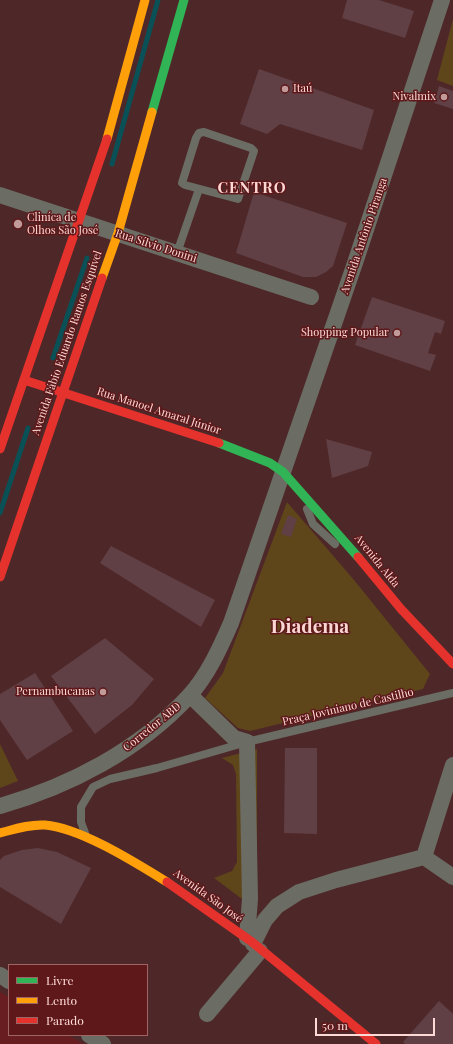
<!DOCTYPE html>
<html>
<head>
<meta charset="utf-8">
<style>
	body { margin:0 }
	#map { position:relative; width:453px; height:1044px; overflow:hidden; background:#4e2829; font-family:"Playfair Display",serif }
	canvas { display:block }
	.legend { position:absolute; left:8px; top:964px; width:140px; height:72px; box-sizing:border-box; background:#5e181a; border:1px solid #9e6565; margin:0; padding:5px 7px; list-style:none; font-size:12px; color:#fdd9d6 }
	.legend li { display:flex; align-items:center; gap:8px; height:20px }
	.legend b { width:20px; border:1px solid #9e6565 }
	.scale { position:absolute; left:315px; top:1018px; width:120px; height:18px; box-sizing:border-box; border:2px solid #fdd9d6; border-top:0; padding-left:5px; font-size:12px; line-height:14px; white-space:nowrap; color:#fdd9d6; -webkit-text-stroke:3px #5e181a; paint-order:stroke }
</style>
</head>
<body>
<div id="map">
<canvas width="453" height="1044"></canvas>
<ul class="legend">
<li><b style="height:5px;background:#30b455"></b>Livre</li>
<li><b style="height:5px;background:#ff9f0a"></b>Lento</li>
<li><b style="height:5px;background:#e5322d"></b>Parado</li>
</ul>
<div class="scale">50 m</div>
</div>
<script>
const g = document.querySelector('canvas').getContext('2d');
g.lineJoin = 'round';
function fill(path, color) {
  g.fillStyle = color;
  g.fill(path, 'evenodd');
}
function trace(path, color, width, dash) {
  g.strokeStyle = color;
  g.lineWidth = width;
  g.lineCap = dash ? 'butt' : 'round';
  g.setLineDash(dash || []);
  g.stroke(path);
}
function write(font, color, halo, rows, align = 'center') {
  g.font = font + ' "Playfair Display",serif';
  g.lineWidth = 3;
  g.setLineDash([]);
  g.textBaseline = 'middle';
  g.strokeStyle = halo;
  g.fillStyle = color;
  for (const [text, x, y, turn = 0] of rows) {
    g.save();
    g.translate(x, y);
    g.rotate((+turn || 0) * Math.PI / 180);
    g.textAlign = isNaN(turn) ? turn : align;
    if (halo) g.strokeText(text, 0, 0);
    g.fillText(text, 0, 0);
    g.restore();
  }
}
const built = new Path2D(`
	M 0,992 L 9,997 L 9,1035 L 68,1035 L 83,1044 L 0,1044 Z`);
const green = new Path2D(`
	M 453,19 L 453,86 L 437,80 Z
	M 287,502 L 354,580 L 430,674 L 423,689 L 250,731 L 238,728 L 205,698 L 223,673 Z
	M 0,744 L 18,781 L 0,788 Z
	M 257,749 L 257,902 L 246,902 L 214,878 L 232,871 L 237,862 L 236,774 L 233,765 L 222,758 Z`);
const stream = new Path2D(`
	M 112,164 L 158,0
	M 53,358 L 87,258
	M 0,513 L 28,428`);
const building = new Path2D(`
	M 347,0 L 379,0 L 414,11 L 405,38 L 342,18 Z
	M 259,69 L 374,110 L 362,150 L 280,124 L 267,134 L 240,124 Z
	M 439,86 L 453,91 L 453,109 L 434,103 Z
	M 254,192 L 347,223 L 333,266 L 326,272 L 316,277 L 303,277 L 236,253 Z
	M 372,297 L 445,321 L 441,334 L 435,332 L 428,353 L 436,355 L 430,371 L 355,345 Z
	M 326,439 L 372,452 L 368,466 L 332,478 Z
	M 288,515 L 297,519 L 291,537 L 281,534 Z
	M 111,546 L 215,600 L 201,627 L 100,563 Z
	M 105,638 L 154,679 L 132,705 L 95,734 L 51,676 Z
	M 35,673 L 73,731 L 27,760 L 0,720 L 0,694 Z
	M 285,748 L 317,748 L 317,834 L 284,833 Z
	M 38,848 L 57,852 L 91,868 L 61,924 L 0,887 L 0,860 L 4,856 L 22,850 Z
	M 439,1001 L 453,1014 L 453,1044 L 405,1044 L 403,1042 Z`);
const lane = new Path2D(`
	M 204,132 L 251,148 L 254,151 L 238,199 L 185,185 L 182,183 L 196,138 L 199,133 Z
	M 177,253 L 199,189
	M 307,509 L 313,524 L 335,544
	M 85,833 L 81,822 L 81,807 L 93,787 L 110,779 L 157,768 L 247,742 L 453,693`);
const street = new Path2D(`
	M 0,195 L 311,297
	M 190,695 L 234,738 L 247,742 L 250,899 L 247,938
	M 0,806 C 70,786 139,750 189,696 C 208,675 220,648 231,623 L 355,263 L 442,0
	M 424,857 L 453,765
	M 424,857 L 453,877
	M 253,944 L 265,920 L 277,906 L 299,892 L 336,880 L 424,857
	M 0,975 L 9,981
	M 207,1014 L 260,951
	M 89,1035 L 103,1044`);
const fast = new Path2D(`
	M 152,112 L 184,0
	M 219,443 L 270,463 L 283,472 L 358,557`);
const slow = new Path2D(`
	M 107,139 L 145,0
	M 102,278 L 118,233 L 152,112
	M 0,833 C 15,829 30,824 45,825 C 81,828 136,863 167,882`);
const jam = new Path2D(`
	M 24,380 L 219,443
	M 0,449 L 107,139
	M 358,557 L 401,609 L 453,664
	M 0,577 L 102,278
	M 167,882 L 252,942 L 376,1044`);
const markers = [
	[285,89,4,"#c09b99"],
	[444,97,4,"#c09b99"],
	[18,224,5,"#c09b99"],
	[397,333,4,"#c09b99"],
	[103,692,4,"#c09b99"]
];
const poiNames = [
	["Itaú",293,89,"left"],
	["Nivalmix",436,97],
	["Cliníca de",27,218,"left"],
	["Olhos São José",27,231,"left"],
	["Shopping Popular",389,333],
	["Pernambucanas",95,692]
];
const streetNames = [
	["Avenida Antônio Piranga",364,236,-71],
	["Rua Sílvio Donini",156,246,18],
	["Avenida Fábio Eduardo Ramos Esquível",67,343,-71],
	["Rua Manoel Amaral Júnior",159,411,18],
	["Avenida Alda",377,561,51],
	["Praça Joviniano de Castilho",348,707,-13],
	["Corredor ABD",152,727,-39],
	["Avenida São José",208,896,36]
];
const districtNames = [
	["CENTRO",252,188]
];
const townNames = [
	["Diadema",310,627]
];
fill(built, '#681e21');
fill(green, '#5f451a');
trace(stream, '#095156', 5);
fill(building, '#603f45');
trace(lane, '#6b6d64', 8);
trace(street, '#6b6d64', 16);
trace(fast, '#30b455', 9);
trace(slow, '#ff9f0a', 9);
trace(jam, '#e5322d', 9);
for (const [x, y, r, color] of markers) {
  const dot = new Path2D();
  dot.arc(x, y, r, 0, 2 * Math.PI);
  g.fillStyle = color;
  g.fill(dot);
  trace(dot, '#5e181a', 1.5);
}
write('11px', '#fdd9d6', '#5e181a', poiNames, 'right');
write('11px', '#fdd9d6', '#5e181a', streetNames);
g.letterSpacing = '1px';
write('bold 15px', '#fbd7d4', '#5e181a', districtNames);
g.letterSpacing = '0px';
write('bold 19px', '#fbd7d4', '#5e181a', townNames);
</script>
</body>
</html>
